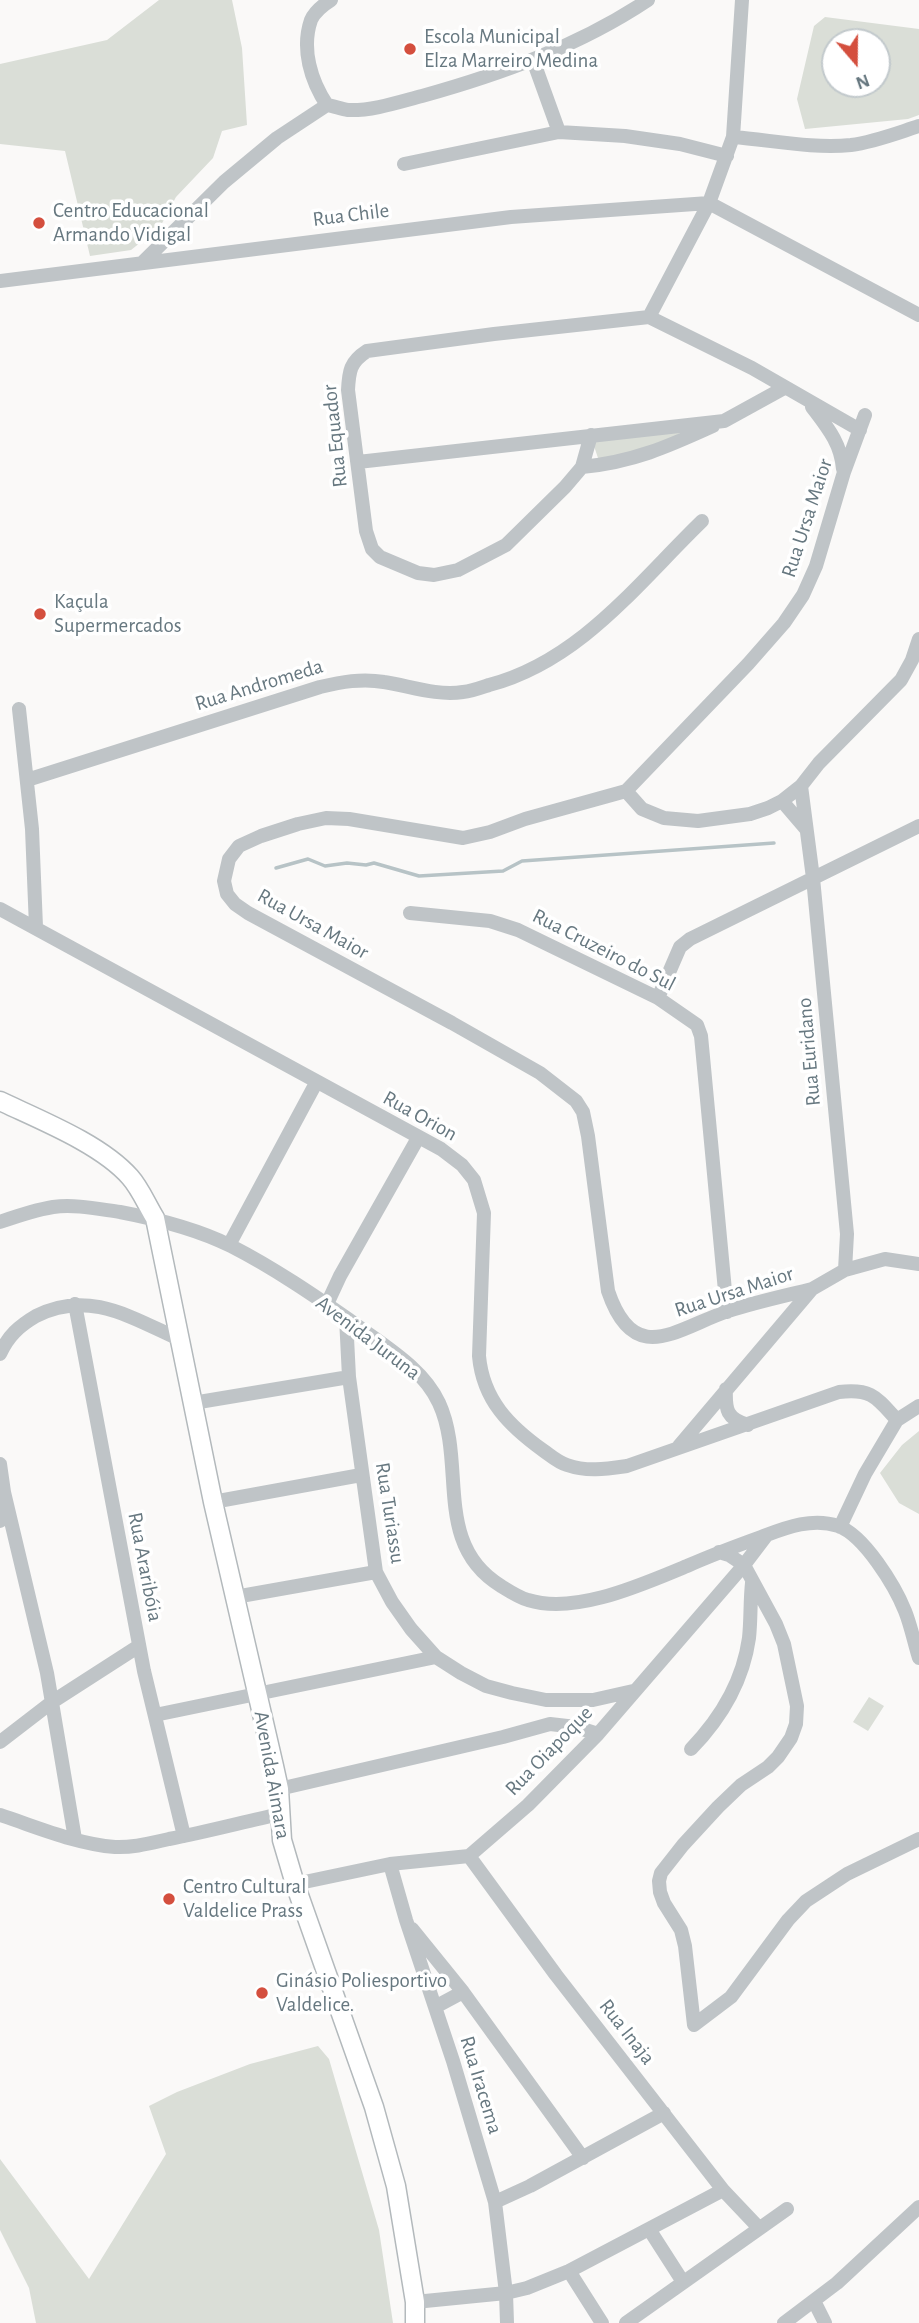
<!DOCTYPE html>
<html>
<head>
<meta charset="utf-8">
<style>
	body { margin:0 }
	#map { position:relative; width:919px; height:2323px; overflow:hidden; background:#faf9f8; font-family:"Alegreya Sans",sans-serif }
	canvas { display:block }
	.north { position:absolute; left:821px; top:28px; width:70px; height:70px; box-sizing:border-box; background:#fff; border:2px solid #c2c9cc; border-radius:50%; rotate:160deg; font-size:19px; font-weight:700; line-height:28px; text-align:center; color:#677880 }
	.north::after { content:''; display:block; margin:auto; width:24px; height:32px; background:#d44f3e; clip-path:polygon(50% 0,100% 100%,50% 72%,0 100%) }
</style>
</head>
<body>
<div id="map">
<canvas width="919" height="2323"></canvas>
<div class="north">N</div>
</div>
<script>
const g = document.querySelector('canvas').getContext('2d');
g.lineJoin = 'round';
function fill(path, color) {
  g.fillStyle = color;
  g.fill(path, 'evenodd');
}
function trace(path, color, width, dash) {
  g.strokeStyle = color;
  g.lineWidth = width;
  g.lineCap = dash ? 'butt' : 'round';
  g.setLineDash(dash || []);
  g.stroke(path);
}
function write(font, color, halo, rows, align = 'center') {
  g.font = font + ' "Alegreya Sans",sans-serif';
  g.lineWidth = 7;
  g.setLineDash([]);
  g.textBaseline = 'middle';
  g.strokeStyle = halo;
  g.fillStyle = color;
  for (const [text, x, y, turn = 0] of rows) {
    g.save();
    g.translate(x, y);
    g.rotate((+turn || 0) * Math.PI / 180);
    g.textAlign = isNaN(turn) ? turn : align;
    if (halo) g.strokeText(text, 0, 0);
    g.fillText(text, 0, 0);
    g.restore();
  }
}
const green = new Path2D(`
	M 159,0 L 232,0 L 242,48 L 247,125 L 222,131 L 213,158 L 176,197 L 160,227 L 131,250 L 90,256 L 65,151 L 0,144 L 0,64 L 107,40 Z
	M 825,17 L 919,29 L 919,115 L 908,119 L 805,129 L 797,99 L 814,26 ZM 835,42 L 877,42 L 877,84 L 835,84 Z
	M 692,426 L 648,452 L 599,461 L 593,443 L 595,440 Z
	M 919,1431 L 919,1514 L 899,1503 L 880,1473 L 902,1445 Z
	M 869,1697 L 884,1706 L 868,1731 L 853,1722 Z
	M 318,2046 L 329,2059 L 379,2230 L 393,2323 L 36,2323 L 29,2288 L 0,2230 L 0,2159 L 89,2279 L 166,2154 L 149,2106 L 177,2092 L 250,2064 Z`);
const stream = new Path2D(`
	M 276,868 L 308,859 L 325,866 L 347,863 L 366,865 L 374,863 L 419,876 L 503,871 L 522,861 L 774,843`);
const minor = new Path2D(`
	M 331,0 C 323,5 315,11 311,20 C 301,49 311,81 327,105 C 334,106 341,109 348,110 C 372,111 399,102 422,96 C 501,74 579,46 648,0
	M 533,60 L 559,132
	M 733,137 C 771,140 813,149 851,145 C 874,142 897,133 919,126
	M 404,164 L 559,132 L 625,136 L 680,144 L 727,156
	M 143,262 L 224,182 L 277,138 L 327,105
	M 0,281 L 511,217 L 709,203 L 919,315
	M 649,317 L 709,203 L 733,137 L 742,0
	M 649,317 L 752,368 L 860,430
	M 812,407 C 827,427 841,443 843,469
	M 591,435 L 582,467 L 565,487 L 506,545 L 458,570 L 434,575 L 418,573 L 380,557 L 372,549 L 366,531 L 348,390 C 349,371 350,362 367,351 L 494,334 L 649,317
	M 358,462 L 724,421 L 784,388
	M 582,467 C 633,462 667,447 713,426
	M 19,709 L 32,829 L 36,927
	M 27,780 L 320,687 C 341,682 362,678 384,682 C 410,686 436,696 463,692 C 472,691 480,688 489,685 C 580,661 637,584 702,521
	M 801,786 L 813,878 L 847,1234 L 845,1270
	M 626,791 L 642,809 L 664,818 L 698,821 L 750,814 L 768,808 L 782,801 L 801,786 L 819,763 L 901,680 L 912,660 L 919,639
	M 782,801 L 806,829
	M 0,909 L 441,1149 L 462,1165 L 474,1180 L 484,1213 L 479,1356 C 483,1400 509,1426 544,1451 C 551,1456 559,1463 567,1465 C 587,1472 606,1469 627,1466 L 839,1392 C 872,1388 877,1398 897,1420
	M 410,913 L 490,921 L 518,930 L 658,998 L 697,1025 L 701,1036 L 703,1057 L 727,1312
	M 658,998 L 680,947 L 690,939 L 919,826
	M 0,1222 C 17,1216 35,1210 53,1207 C 75,1204 98,1209 120,1212 C 157,1219 197,1229 231,1246 C 274,1268 315,1296 355,1324 C 384,1346 423,1368 439,1403 C 467,1464 432,1544 501,1586 C 509,1591 520,1598 528,1600 C 576,1615 643,1584 687,1566 C 712,1555 736,1546 761,1537 C 785,1528 812,1517 838,1526 C 864,1535 895,1586 905,1611 C 911,1626 914,1642 919,1658
	M 229,1245 L 316,1083
	M 812,1289 C 784,1296 756,1302 728,1311 C 676,1329 634,1368 608,1291 L 588,1136 L 583,1112 L 576,1101 L 540,1073 L 452,1023 L 248,913 L 235,904 L 227,894 L 224,881 L 229,859 L 239,846 L 261,836 L 298,824 L 326,818 L 349,819 L 463,838 L 490,832 L 525,819 L 626,791 L 748,664 L 784,623 L 803,595 L 816,566 L 844,472 L 865,415
	M 75,1304 L 144,1671 L 184,1836
	M 327,1304 L 340,1276 L 418,1138
	M 346,1318 L 349,1377 L 376,1572 L 392,1602 L 411,1629 L 436,1657 L 461,1673 L 486,1686 L 512,1693 L 546,1700 L 593,1700 L 633,1691
	M 0,1354 C 8,1336 19,1326 36,1316 C 88,1289 132,1318 179,1339
	M 726,1389 C 725,1410 727,1419 748,1425
	M 193,1403 L 349,1377
	M 679,1446 L 812,1289 L 845,1270 L 885,1259 L 919,1264
	M 0,1464 L 4,1492 L 0,1521
	M 4,1492 L 47,1673 L 75,1839
	M 213,1502 L 361,1475
	M 840,1527 L 865,1474 L 897,1420 L 919,1406
	M 719,1552 L 729,1555 L 744,1565 L 776,1624 L 784,1644 L 797,1706 L 796,1724 L 791,1738 L 778,1757 L 768,1767 L 741,1785 L 718,1807 L 683,1845 L 661,1873 L 659,1881 L 660,1892 L 664,1903 L 681,1930 L 685,1946 L 694,2025 L 731,1997 L 788,1920 L 806,1901 L 847,1874 L 919,1839
	M 235,1597 L 376,1572
	M 155,1715 L 436,1657
	M 0,1742 L 52,1702 L 139,1646
	M 691,1749 C 720,1719 743,1681 749,1638 C 751,1620 750,1601 752,1583
	M 279,1789 L 503,1737 L 550,1724 L 576,1727 L 598,1734
	M 0,1815 C 37,1827 76,1844 115,1847 C 133,1848 151,1843 169,1839 C 206,1832 243,1822 280,1814
	M 469,1856 L 556,1975 L 723,2190 L 759,2228
	M 390,1864 L 406,1920 L 453,2061 L 495,2202 L 506,2293 L 507,2323
	M 295,1884 L 390,1864 L 469,1856 L 528,1805 L 598,1734 L 744,1565 L 766,1536
	M 412,1929 L 463,1992 L 583,2158
	M 435,2007 L 463,1992
	M 495,2202 L 530,2186 L 664,2113
	M 649,2229 L 683,2282
	M 569,2271 L 602,2323
	M 814,2301 L 825,2323
	M 415,2302 L 506,2293 L 527,2288 L 569,2271 L 723,2190
	M 626,2323 L 787,2209
	M 784,2323 L 837,2283 L 919,2207`);
const major = new Path2D(`
	M 0,1101 C 40,1120 101,1144 130,1177 C 140,1188 147,1205 155,1218 L 213,1502 L 274,1766 L 279,1789 L 282,1840 L 295,1884 L 374,2107 L 396,2186 L 415,2302 L 415,2323`);
const markers = [
	[410,49,7,"#d44f3e"],
	[39,223,7,"#d44f3e"],
	[40,614,7,"#d44f3e"],
	[169,1899,7,"#d44f3e"],
	[262,1993,7,"#d44f3e"]
];
const poiNames = [
	["Escola Municipal",424,37],
	["Elza Marreiro Medina",424,61],
	["Centro Educacional",53,211],
	["Armando Vidigal",53,235],
	["Kaçula",54,602],
	["Supermercados",54,626],
	["Centro Cultural",183,1887],
	["Valdelice Prass",183,1911],
	["Ginásio Poliesportivo",276,1981],
	["Valdelice.",276,2005]
];
const streetNames = [
	["Rua Chile",351,215,-7],
	["Rua Equador",335,436,-96],
	["Rua Ursa Maior",807,518,-72],
	["Rua Andromeda",259,685,-17],
	["Rua Ursa Maior",313,924,29],
	["Rua Cruzeiro do Sul",604,950,27],
	["Rua Euridano",809,1052,-95],
	["Rua Orion",420,1116,29],
	["Rua Ursa Maior",734,1292,-18],
	["Avenida Juruna",368,1338,37],
	["Rua Turiassu",390,1513,81],
	["Rua Araribóia",145,1567,79],
	["Rua Oiapoque",549,1751,-46],
	["Avenida Aimara",272,1775,80],
	["Rua Inaja",627,2032,52],
	["Rua Iracema",481,2085,73]
];
fill(green, '#daded7');
trace(stream, '#b7c3c6', 3.5);
trace(major, '#b3b9bc', 21);
trace(minor, '#bfc4c7', 14);
trace(major, '#fff', 18);
for (const [x, y, r, color] of markers) {
  const dot = new Path2D();
  dot.arc(x, y, r, 0, 2 * Math.PI);
  g.fillStyle = color;
  g.fill(dot);
  trace(dot, '#fff', 2.5);
}
write('21px', '#677880', '#fff', poiNames, 'left');
write('21px', '#677880', '#fff', streetNames);
</script>
</body>
</html>
